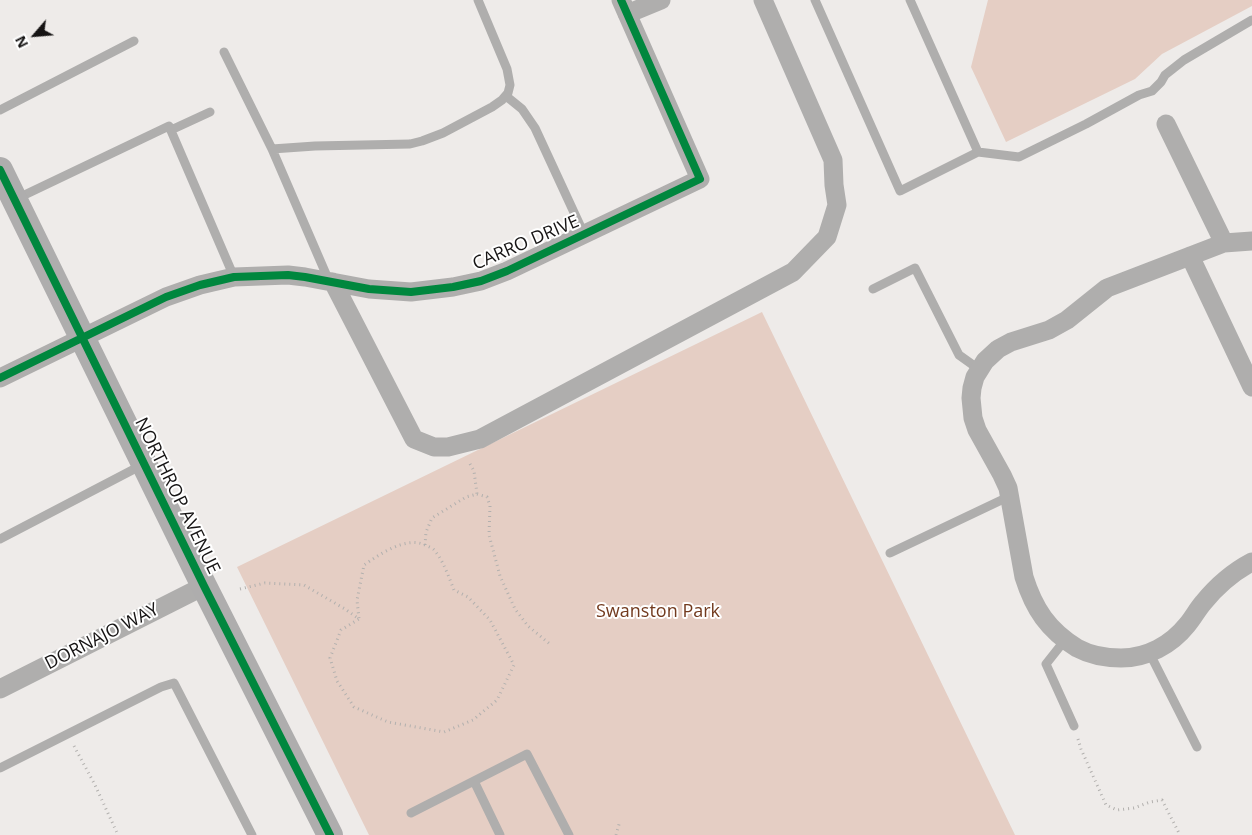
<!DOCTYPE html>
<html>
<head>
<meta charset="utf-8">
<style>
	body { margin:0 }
	#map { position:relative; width:1252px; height:835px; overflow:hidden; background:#eeebe9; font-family:"Open Sans",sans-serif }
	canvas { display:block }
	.north { position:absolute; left:10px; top:10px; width:50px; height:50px; -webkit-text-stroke:4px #fff; paint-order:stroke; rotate:243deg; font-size:14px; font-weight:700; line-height:20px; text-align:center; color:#161414 }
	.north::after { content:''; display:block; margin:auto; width:18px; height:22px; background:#161414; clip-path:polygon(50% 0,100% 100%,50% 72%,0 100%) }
</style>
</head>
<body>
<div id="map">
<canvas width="1252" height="835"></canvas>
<div class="north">N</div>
</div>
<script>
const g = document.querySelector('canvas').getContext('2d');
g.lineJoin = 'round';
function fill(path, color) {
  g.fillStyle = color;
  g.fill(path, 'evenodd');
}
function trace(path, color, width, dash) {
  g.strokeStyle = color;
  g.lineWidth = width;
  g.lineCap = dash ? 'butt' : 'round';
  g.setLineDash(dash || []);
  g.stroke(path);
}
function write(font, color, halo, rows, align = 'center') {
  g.font = font + ' "Open Sans",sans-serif';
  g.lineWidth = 4;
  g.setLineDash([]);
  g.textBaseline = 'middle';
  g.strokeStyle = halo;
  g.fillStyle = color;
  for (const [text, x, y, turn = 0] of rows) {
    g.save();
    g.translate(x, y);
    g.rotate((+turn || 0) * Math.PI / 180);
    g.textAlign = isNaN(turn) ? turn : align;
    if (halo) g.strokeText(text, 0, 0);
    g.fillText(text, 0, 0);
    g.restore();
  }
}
const green = new Path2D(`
	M 988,0 L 1252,0 L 1252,6 L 1162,54 L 1135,79 L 1006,142 L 971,67 Z
	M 762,312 L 1015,835 L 369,835 L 237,567 Z`);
const path = new Path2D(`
	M 477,494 L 487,497 L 490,506 L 489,535 L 500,576 L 515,609 L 528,626 L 551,645
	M 425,545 L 426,532 L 432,518 L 466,497 L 477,494 L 474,471 L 469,462
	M 240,589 L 265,583 L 304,585 L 345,609 L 359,619 L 341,630 L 330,658 L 337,681 L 354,707 L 388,722 L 444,732 L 473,720 L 497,700 L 514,665 L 490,620 L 468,597 L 454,590 C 449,578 444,562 435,551 C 433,548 429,547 425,545 C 406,536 380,554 364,565 L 357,600 L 359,619
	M 1078,739 L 1081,749 L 1106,805 L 1117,810 L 1134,808 L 1150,802 L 1162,800 L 1180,835
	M 74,746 L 95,785 L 118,835
	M 616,835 L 620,821`);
const lane = new Path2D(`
	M 815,0 L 900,191 L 978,152 L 1019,157 L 1086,124 L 1139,95 L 1152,91 L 1161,82 L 1165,75 L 1184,60 L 1252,20
	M 910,0 L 978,152
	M 224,52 L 272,149
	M 506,96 L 522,109 L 535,128 L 584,234
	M 0,110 L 134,41
	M 171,130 L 210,112
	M 16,199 L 169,126 L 234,277
	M 329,281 L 272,149 L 315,146 L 410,144 L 422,141 L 443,133 L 492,107 L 502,100 L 508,93 L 510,85 L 507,69 L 478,0
	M 873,289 L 915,268 L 959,355 L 980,370
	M 0,539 L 142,465
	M 890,553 L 1010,496
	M 1065,640 L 1046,664 L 1074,726
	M 1149,652 L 1197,747
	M 0,768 L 161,687 L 174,683 L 252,835
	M 474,781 L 500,835
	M 411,813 L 527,754 L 569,835`);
const street = new Path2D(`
	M 627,14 L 661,0
	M 1166,124 L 1224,243
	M 1252,241 L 1224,243 L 1107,288 L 1067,320 L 1049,330 L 1011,342 L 998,349 L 985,361 L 975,377 L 972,388 L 971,398 L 973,418 L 977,430 L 1002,475 L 1008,488 L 1024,577 C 1034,609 1048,630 1077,648 C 1090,655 1107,658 1121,658 C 1147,658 1171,645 1187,625 C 1193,618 1197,610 1203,603 C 1216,587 1233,572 1252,562
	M 1190,256 L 1252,387
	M 333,282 L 414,439 L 434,447 L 448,447 L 480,439 L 793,272 L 827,237 L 837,205 L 834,185 L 833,160 L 763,0
	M 0,378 L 166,297 L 200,285 L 234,277 L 288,275 L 305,277 L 369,289 L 411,292 L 453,287 L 481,281 L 507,271 L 700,179 L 621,0
	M 0,689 L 204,586`);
const secondary = new Path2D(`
	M 0,170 L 204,586 L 330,835`);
const cycleway = new Path2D(`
	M 0,170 L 204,586 L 330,835
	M 0,378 L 166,297 L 200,285 L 234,277 L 288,275 L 305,277 L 369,289 L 411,292 L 453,287 L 481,281 L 507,271 L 700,179 L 621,0`);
const streetNames = [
	["CARRO DRIVE",526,243,-23],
	["NORTHROP AVENUE",177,496,64],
	["DORNAJO WAY",102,637,-27]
];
const parkNames = [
	["Swanston Park",658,612]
];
fill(green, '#e5cec4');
trace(path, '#b2b0ae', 3, [1, 4]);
trace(lane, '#afaead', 9);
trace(street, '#afaead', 19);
trace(secondary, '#aeadad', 26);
trace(cycleway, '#00873e', 8);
write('18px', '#161414', '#fff', streetNames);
write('18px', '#723a1e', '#fff', parkNames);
</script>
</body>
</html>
